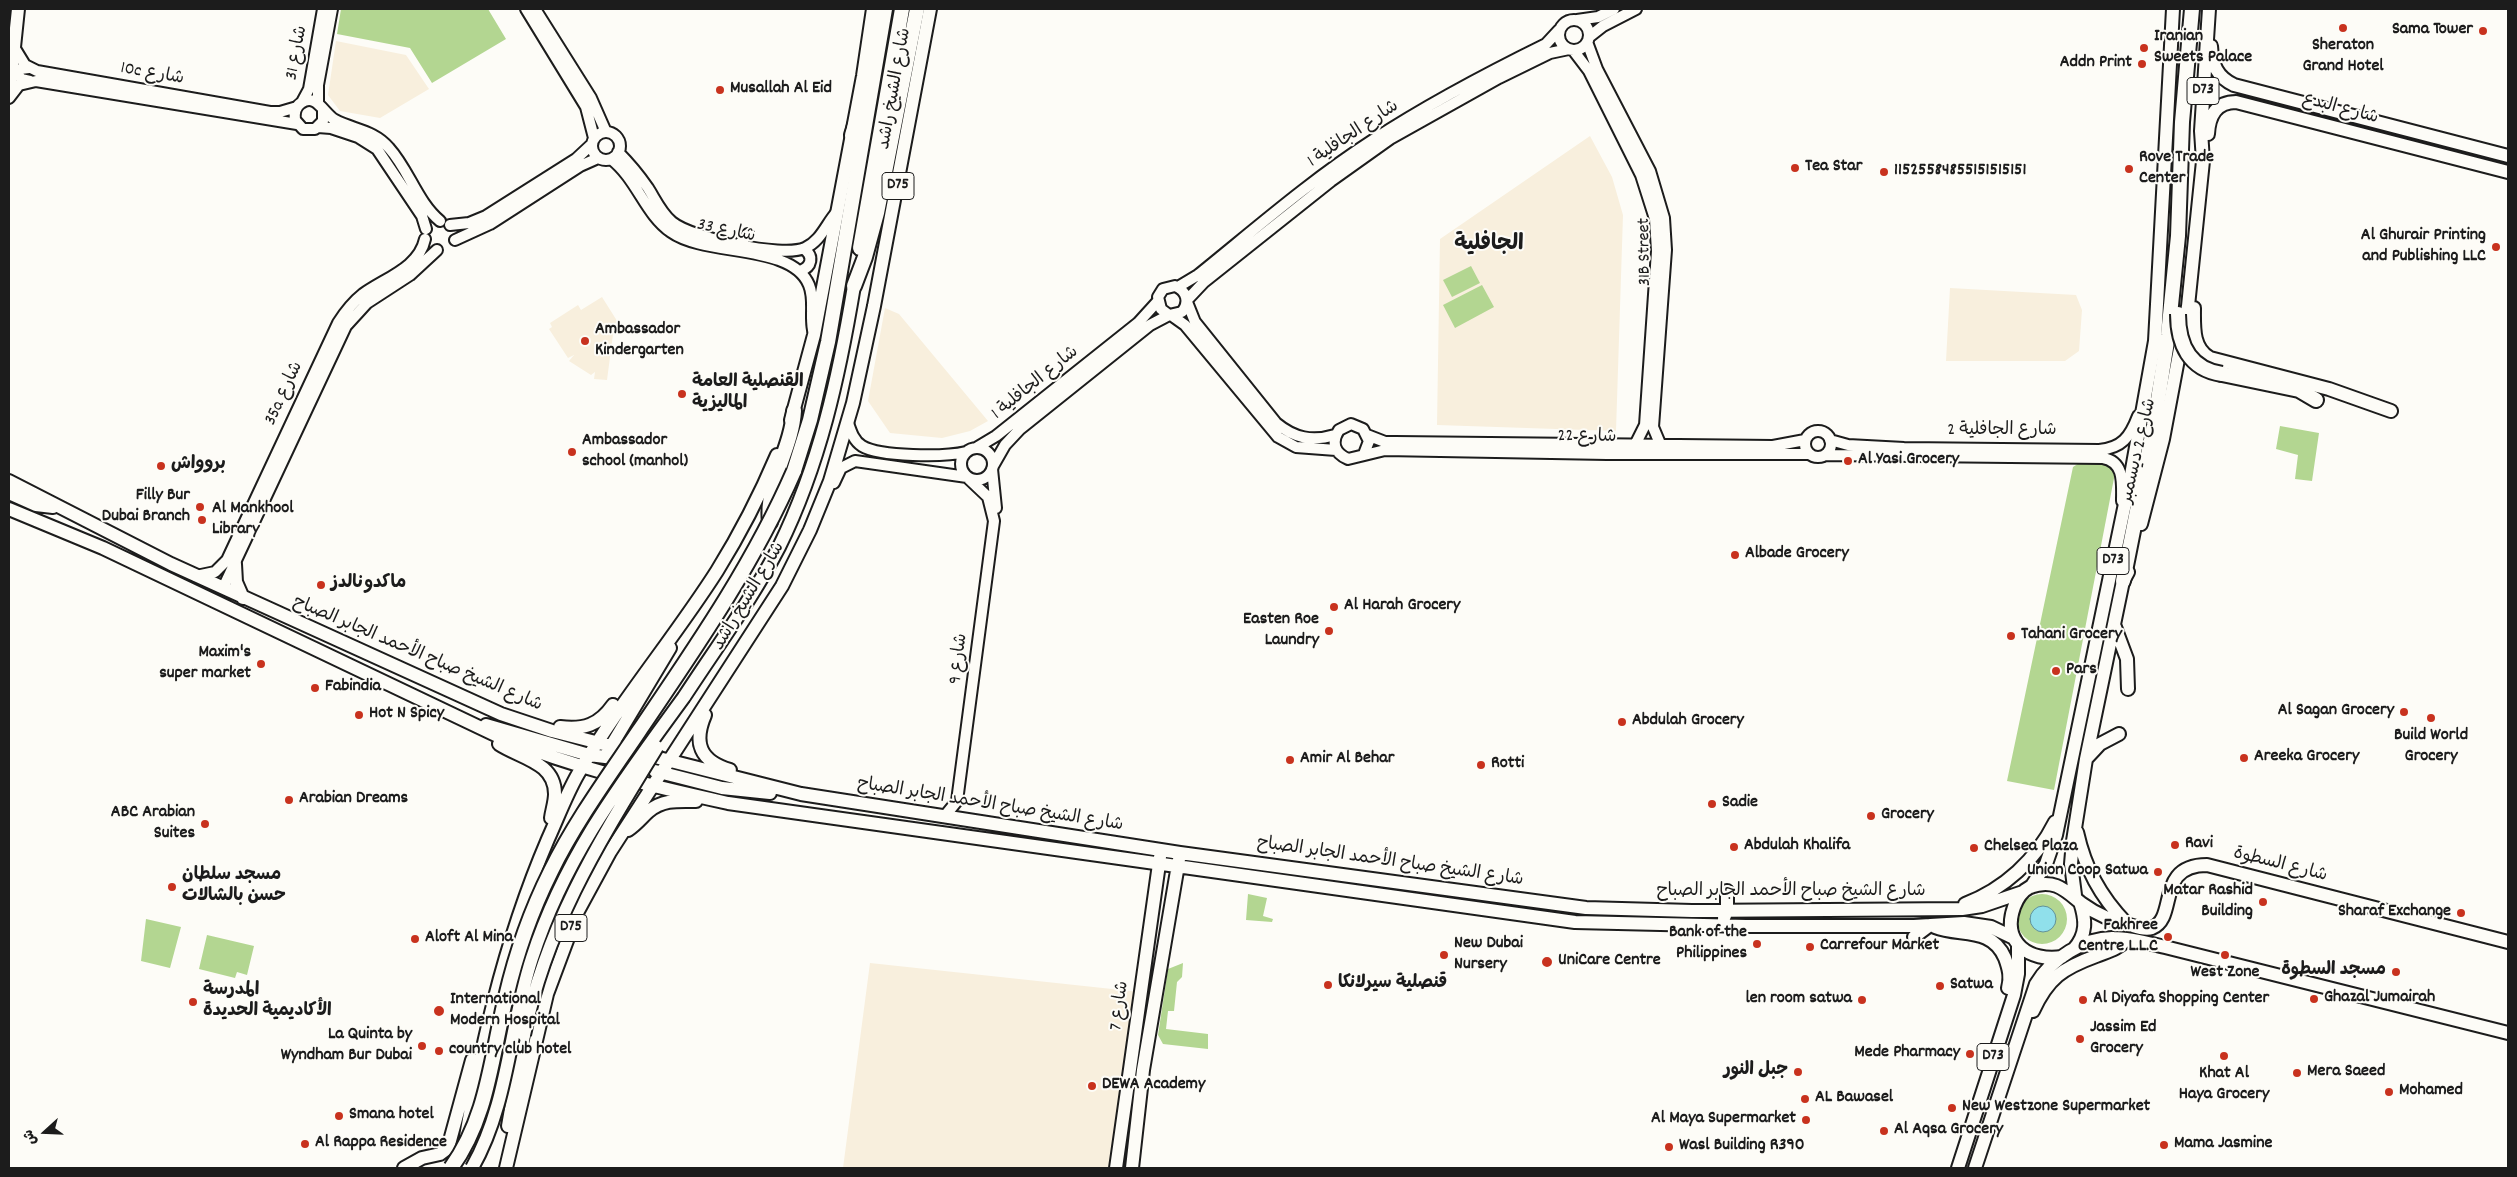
<!DOCTYPE html>
<html>
<head>
<meta charset="utf-8">
<style>
	body { margin:0 }
	#map { position:relative; width:2517px; height:1177px; overflow:hidden; background:#fdfcf7; font-family:Dekko,"Playpen Sans Arabic",sans-serif }
	canvas { display:block }
	.frame { position:absolute; inset:0; border:10px solid #1c1c1c; pointer-events:none }
	.north { position:absolute; left:20px; top:1107px; width:50px; height:50px; -webkit-text-stroke:4px #fdfcf7; paint-order:stroke; rotate:250deg; font-size:14px; font-weight:700; line-height:20px; text-align:center; color:#1c1c1c }
	.north::after { content:''; display:block; margin:auto; width:18px; height:22px; background:#1c1c1c; clip-path:polygon(50% 0,100% 100%,50% 72%,0 100%) }
</style>
</head>
<body>
<div id="map">
<canvas width="2517" height="1177"></canvas>
<div class="frame"></div>
<div class="north">ش</div>
</div>
<script>
const g = document.querySelector('canvas').getContext('2d');
g.lineJoin = 'round';
function fill(path, color) {
  g.fillStyle = color;
  g.fill(path, 'evenodd');
}
function trace(path, color, width, dash) {
  g.strokeStyle = color;
  g.lineWidth = width;
  g.lineCap = dash ? 'butt' : 'round';
  g.setLineDash(dash || []);
  g.stroke(path);
}
function write(font, color, halo, rows, align = 'center') {
  g.font = font + ' Dekko,"Playpen Sans Arabic",sans-serif';
  g.lineWidth = 4;
  g.setLineDash([]);
  g.textBaseline = 'middle';
  g.strokeStyle = halo;
  g.fillStyle = color;
  for (const [text, x, y, turn = 0] of rows) {
    g.save();
    g.translate(x, y);
    g.rotate((+turn || 0) * Math.PI / 180);
    g.textAlign = isNaN(turn) ? turn : align;
    if (halo) g.strokeText(text, 0, 0);
    g.fillText(text, 0, 0);
    g.restore();
  }
}
const built = new Path2D(`
	M 336,41 L 406,55 L 429,89 L 380,118 L 340,111 L 328,95 Z
	M 1590,136 L 1612,177 L 1623,215 L 1616,431 L 1437,425 L 1440,239 Z
	M 1950,288 L 2076,295 L 2082,310 L 2079,351 L 2065,361 L 1946,361 Z
	M 602,297 L 619,324 L 614,327 L 607,380 L 594,379 L 595,372 L 591,375 L 569,361 L 574,355 L 568,358 L 549,329 L 552,327 L 550,323 L 578,305 L 581,310 Z
	M 885,308 L 899,314 L 988,421 L 970,431 L 942,438 L 890,433 L 868,401 Z
	M 870,963 L 1140,992 L 1115,1168 L 843,1168 Z`);
const green = new Path2D(`
	M 341,9 L 488,9 L 506,39 L 432,83 L 410,48 L 337,34 Z
	M 1471,266 L 1480,283 L 1452,297 L 1443,280 Z
	M 1482,285 L 1494,307 L 1455,328 L 1443,305 Z
	M 2280,426 L 2319,433 L 2312,481 L 2295,479 L 2298,455 L 2276,449 Z
	M 2087,458 L 2110,461 L 2115,473 L 2054,790 L 2007,781 L 2073,467 Z
	M 1248,894 L 1267,898 L 1263,916 L 1273,919 L 1272,922 L 1246,920 Z
	M2017 919a25 25 0 1 1 50 0a25 25 0 1 1-50 0Z
	M 146,919 L 181,927 L 170,968 L 141,961 Z
	M 207,935 L 254,946 L 247,975 L 237,972 L 235,978 L 199,969 Z
	M 1183,963 L 1182,977 L 1177,982 L 1174,1011 L 1168,1011 L 1166,1029 L 1208,1034 L 1208,1049 L 1163,1044 L 1158,1035 L 1168,969 Z`);
const water = new Path2D(`
	M2030 919a13 13 0 1 1 26 0a13 13 0 1 1-26 0Z`);
const minor = new Path2D(`
	M 526,9 L 586,107 L 594,138
	M 535,9 L 591,98 L 606,132
	M1559 35a15 15 0 1 1 30 0a15 15 0 1 1-30 0Z
	M 1577,20 L 1598,17 L 1614,9
	M 1589,37 L 1603,26 L 1636,9
	M 1587,42 L 1597,69 L 1650,171 L 1664,218 L 1666,250 L 1653,427 L 1661,446
	M 14,47 L 25,65 L 37,71 L 270,112 L 280,112 L 297,107
	M 1573,50 L 1589,71 L 1641,175 L 1655,219 L 1657,251 L 1645,425 L 1635,445
	M 29,68 L 20,69 L 18,74 L 21,79 L 30,81
	M 9,98 L 19,85 L 36,81 L 297,124
	M 302,102 L 309,89 L 323,9
	M 318,103 L 318,85 L 332,9
	M 323,109 L 323,121 L 315,129 L 303,129 L 295,120 C 294,113 295,107 301,103 C 316,92 324,114 335,120 C 354,130 374,130 389,148 C 409,170 417,202 440,221
	M 318,127 L 331,128 L 358,137 L 377,149 L 422,216 L 426,229
	M592 146a14 14 0 1 1 28 0a14 14 0 1 1-28 0Z
	M 618,152 C 629,163 639,175 648,188 C 655,199 661,213 672,222 C 691,238 782,258 805,248 C 821,241 826,224 837,212
	M 611,159 C 637,179 645,214 671,232 C 706,257 792,243 809,285 C 815,299 810,315 813,330
	M 450,225 L 469,223 L 486,216 L 576,159 L 591,145
	M 455,240 L 490,224 L 580,166 L 598,158
	M 739,245 L 748,234
	M 800,271 C 812,267 814,256 804,249
	M 1178,287 L 1198,275 C 1255,229 1311,180 1373,140 C 1428,104 1487,73 1546,44 L 1559,30
	M 1187,300 L 1204,282 L 1331,181 L 1390,139 L 1499,78 L 1550,53 L 1569,49
	M 1187,302 L 1195,322 L 1276,423 C 1294,438 1312,442 1335,435
	M 1171,315 L 1185,325 L 1278,437 L 1296,447 L 1336,450
	M 848,423 C 851,432 854,441 862,446 C 880,457 945,457 966,452
	M1805 444a13 13 0 1 1 26 0a13 13 0 1 1-26 0Z
	M 1367,435 L 1385,442 L 1395,442 L 1773,446 L 1805,440
	M 1830,440 L 1848,445 L 1904,448 L 2099,450 C 2122,448 2130,437 2138,416
	M961 464a16 16 0 1 1 32 0a16 16 0 1 1-32 0Z
	M 976,448 L 996,436 L 1138,323 L 1158,301
	M 1364,454 L 1369,441 L 1363,429 L 1351,424 L 1339,430 C 1331,442 1334,453 1348,459 L 1385,450 L 1607,454 L 1810,454
	M 1825,455 L 2103,458 C 2125,462 2122,484 2122,501
	M 993,466 L 1005,445 L 1020,429 L 1150,325 L 1169,315 L 1182,312 C 1190,302 1187,291 1175,286 L 1163,289 L 1158,297 L 1161,309 L 1169,315
	M 992,469 L 996,508
	M 834,483 L 841,468 L 855,461 L 967,477
	M 196,576 L 215,572 L 227,560 L 338,323 C 345,312 353,302 363,294 C 385,278 419,268 425,239
	M 223,588 L 346,326 L 367,303 L 410,275 L 437,250
	M 944,817 L 957,801 L 994,521 L 988,497 L 969,479`);
const major = new Path2D(`
	M 2211,46 C 2212,65 2217,77 2234,85 L 2508,156
	M 9,95 L 18,9
	M 2208,134 C 2209,116 2216,102 2236,102 L 2508,172
	M 2194,308 C 2194,326 2192,348 2210,358 L 2329,389 L 2391,411
	M 791,420 L 814,335 L 863,76 L 873,9
	M 9,481 L 171,564 L 501,714 L 552,731 L 801,794 L 1180,853 L 1586,908 L 1692,911 L 1962,909 L 1982,906 L 2023,892
	M 9,493 L 36,505 L 53,507
	M 9,509 L 103,548 L 502,738 C 575,768 651,786 728,803 L 1575,922 L 1746,926 L 1914,926 L 1964,923 L 1991,927 L 2014,938
	M 2141,524 L 2163,439 L 2188,306 L 2203,161 L 2201,131 L 2209,9
	M 235,564 L 236,582 L 243,598
	M 2115,627 L 2127,659 L 2128,689
	M 684,697 C 716,648 752,599 779,547 C 820,464 839,376 854,286
	M 705,715 C 693,743 700,761 730,770
	M 486,725 L 589,755 L 646,762
	M 560,727 C 584,730 599,725 613,705
	M 499,744 C 520,758 555,762 555,794 C 555,802 552,810 551,818
	M 607,753 L 670,648
	M 2086,759 L 2100,744 L 2119,734
	M 655,771 L 722,788 L 770,793
	M 628,830 C 637,824 642,817 649,811 C 664,799 679,801 696,801
	M 2077,832 C 2085,868 2100,896 2126,923
	M 2031,887 L 2046,864 L 2056,835 L 2131,475 L 2155,341 L 2173,9
	M 2075,895 L 2071,864 L 2073,841 L 2086,759 L 2123,581 L 2128,572
	M 1965,904 C 2004,889 2036,860 2055,822
	M 1724,918 L 1727,911 L 1727,891
	M 1935,927 C 1960,937 1991,926 2005,958 C 2009,969 2011,977 2008,988
	M 1914,937 L 1930,925
	M 2074,949 C 2087,934 2086,920 2080,902
	M 2062,957 C 2030,962 2001,943 2014,907 C 2017,899 2022,891 2030,887 C 2054,878 2065,890 2081,903 C 2096,914 2115,922 2133,926 C 2139,928 2146,930 2152,928 C 2178,918 2155,865 2207,865 L 2508,942
	M 2033,1011 C 2048,978 2063,968 2096,956 C 2109,951 2117,950 2127,939
	M 508,1126 L 524,1035
	M 404,1168 L 422,1158 L 440,1154 L 448,1148 L 472,1060
	M 461,1168 C 478,1056 503,944 548,839 C 558,817 566,795 578,774 C 619,703 673,640 717,571 C 740,534 760,495 777,455
	M 506,1168 L 547,994 L 578,911 L 610,852 L 782,586 L 810,530 L 830,481 L 853,403 L 874,306 L 930,9
	M 1116,1168 L 1160,857
	M 1132,1168 L 1143,1070 L 1179,859
	M 1958,1168 L 2014,995 L 2018,974 L 2018,944
	M 1975,1168 L 2036,984 C 2051,959 2085,937 2114,938 C 2131,938 2148,943 2165,947 L 2508,1033`);
const highway = new Path2D(`
	M 852,135 L 863,100
	M 860,248 L 902,9
	M 854,286 L 865,257 L 877,213 L 917,9
	M 2222,374 L 2299,390 L 2316,400
	M 794,471 L 810,420 L 828,342 L 885,9
	M 770,522 C 765,484 792,449 794,411
	M 2123,581 L 2154,425 L 2168,335 L 2178,236 L 2182,122 L 2192,9`);
const majorBridge = new Path2D(`
	M 524,1035 C 547,924 599,842 657,747
	M 472,1168 C 509,1103 509,1028 532,958 C 565,856 622,782 684,697`);
const highwayBridge = new Path2D(`
	M 2178,314 C 2178,344 2189,369 2222,374
	M 451,1168 C 488,1117 491,1057 506,997 C 516,954 531,911 551,871 C 575,822 608,777 639,731 C 696,647 753,565 794,471`);
const markers = [
	[2343,28,5,"#c8321e"],
	[2483,31,5,"#c8321e"],
	[2144,48,5,"#c8321e"],
	[2142,64,5,"#c8321e"],
	[720,90,5,"#c8321e"],
	[1795,168,5,"#c8321e"],
	[2129,169,5,"#c8321e"],
	[1884,172,5,"#c8321e"],
	[2496,247,5,"#c8321e"],
	[585,341,5,"#c8321e"],
	[682,394,5,"#c8321e"],
	[572,452,5,"#c8321e"],
	[1848,461,5,"#c8321e"],
	[161,466,5,"#c8321e"],
	[200,507,5,"#c8321e"],
	[202,520,5,"#c8321e"],
	[1735,555,5,"#c8321e"],
	[321,585,5,"#c8321e"],
	[1334,607,5,"#c8321e"],
	[1329,631,5,"#c8321e"],
	[2011,636,5,"#c8321e"],
	[261,664,5,"#c8321e"],
	[2056,671,5,"#c8321e"],
	[315,688,5,"#c8321e"],
	[2404,712,5,"#c8321e"],
	[359,715,5,"#c8321e"],
	[2431,718,5,"#c8321e"],
	[1622,722,5,"#c8321e"],
	[2244,758,5,"#c8321e"],
	[1290,760,5,"#c8321e"],
	[1481,765,5,"#c8321e"],
	[289,800,5,"#c8321e"],
	[1712,804,5,"#c8321e"],
	[1871,816,5,"#c8321e"],
	[205,824,5,"#c8321e"],
	[2175,845,5,"#c8321e"],
	[1734,847,5,"#c8321e"],
	[1974,848,5,"#c8321e"],
	[2158,872,5,"#c8321e"],
	[172,887,5,"#c8321e"],
	[2263,902,5,"#c8321e"],
	[2461,913,5,"#c8321e"],
	[2168,937,5,"#c8321e"],
	[415,939,5,"#c8321e"],
	[1757,944,5,"#c8321e"],
	[1810,947,5,"#c8321e"],
	[1444,955,5,"#c8321e"],
	[2225,955,5,"#c8321e"],
	[1547,962,6,"#c8321e"],
	[2396,972,5,"#c8321e"],
	[1328,985,5,"#c8321e"],
	[1940,986,5,"#c8321e"],
	[2314,999,5,"#c8321e"],
	[1862,1000,5,"#c8321e"],
	[2083,1000,5,"#c8321e"],
	[193,1002,5,"#c8321e"],
	[439,1011,6,"#c8321e"],
	[2080,1039,5,"#c8321e"],
	[422,1046,5,"#c8321e"],
	[439,1051,5,"#c8321e"],
	[1970,1054,5,"#c8321e"],
	[2224,1056,5,"#c8321e"],
	[1798,1072,5,"#c8321e"],
	[2297,1073,5,"#c8321e"],
	[1092,1086,5,"#c8321e"],
	[2389,1092,5,"#c8321e"],
	[1805,1099,5,"#c8321e"],
	[1952,1108,5,"#c8321e"],
	[339,1116,5,"#c8321e"],
	[1806,1120,5,"#c8321e"],
	[1884,1131,5,"#c8321e"],
	[305,1144,5,"#c8321e"],
	[2164,1145,5,"#c8321e"],
	[1669,1147,5,"#c8321e"]
];
const shields = [
	[2203,91,32],
	[898,186,32],
	[2113,561,32],
	[571,928,32],
	[1993,1057,32]
];
const shieldNames = [
	["D73",2203,91],
	["D75",898,186],
	["D73",2113,561],
	["D75",571,928],
	["D73",1993,1057]
];
const poiNames = [
	["Sama Tower",2473,31,"right"],
	["Iranian",2154,38],
	["Sweets Palace",2154,59],
	["Sheraton",2343,47,"center"],
	["Grand Hotel",2343,68,"center"],
	["Addn Print",2132,64,"right"],
	["Musallah Al Eid",730,90],
	["Rove Trade",2139,159],
	["Center",2139,180],
	["Tea Star",1805,168],
	["11525584855151515151",1894,172],
	["Al Ghurair Printing",2486,237,"right"],
	["and Publishing LLC",2486,258,"right"],
	["Ambassador",595,331],
	["Kindergarten",595,352],
	["القنصلية العامة",692,384],
	["الماليزية",692,405],
	["Ambassador",582,442],
	["school (manhol)",582,463],
	["Al Yasi Grocery",1858,461],
	["بروواش",171,466],
	["Filly Bur",190,497,"right"],
	["Dubai Branch",190,518,"right"],
	["Al Mankhool",212,510],
	["Library",212,531],
	["Albade Grocery",1745,555],
	["ماكدونالدز",331,585],
	["Al Harah Grocery",1344,607],
	["Easten Roe",1319,621,"right"],
	["Laundry",1319,642,"right"],
	["Tahani Grocery",2021,636],
	["Maxim's",251,654,"right"],
	["super market",251,675,"right"],
	["Pars",2066,671],
	["Fabindia",325,688],
	["Al Sagan Grocery",2394,712,"right"],
	["Hot N Spicy",369,715],
	["Abdulah Grocery",1632,722],
	["Build World",2431,737,"center"],
	["Grocery",2431,758,"center"],
	["Areeka Grocery",2254,758],
	["Amir Al Behar",1300,760],
	["Rotti",1491,765],
	["Arabian Dreams",299,800],
	["Sadie",1722,804],
	["ABC Arabian",195,814,"right"],
	["Suites",195,835,"right"],
	["Grocery",1881,816],
	["Ravi",2185,845],
	["Abdulah Khalifa",1744,847],
	["Chelsea Plaza",1984,848],
	["Union Coop Satwa",2148,872,"right"],
	["مسجد سلطان",182,877],
	["حسن بالشالات",182,898],
	["Matar Rashid",2253,892,"right"],
	["Building",2253,913,"right"],
	["Sharaf Exchange",2451,913,"right"],
	["Fakhree",2158,927,"right"],
	["Centre L.L.C",2158,948,"right"],
	["Bank of the",1747,934,"right"],
	["Philippines",1747,955,"right"],
	["Aloft Al Mina",425,939],
	["New Dubai",1454,945],
	["Nursery",1454,966],
	["Carrefour Market",1820,947],
	["UniCare Centre",1558,962],
	["مسجد السطوة",2386,972,"right"],
	["West Zone",2225,974,"center"],
	["قنصلية سيرلانكا",1338,985],
	["Satwa",1950,986],
	["المدرسة",203,992],
	["الأكاديمية الحديدة",203,1013],
	["Ghazal Jumairah",2324,999],
	["len room satwa",1852,1000,"right"],
	["Al Diyafa Shopping Center",2093,1000],
	["International",450,1001],
	["Modern Hospital",450,1022],
	["Jassim Ed",2090,1029],
	["Grocery",2090,1050],
	["La Quinta by",412,1036,"right"],
	["Wyndham Bur Dubai",412,1057,"right"],
	["country club hotel",449,1051],
	["Mede Pharmacy",1960,1054,"right"],
	["جبل النور",1788,1072,"right"],
	["Mera Saeed",2307,1073],
	["Khat Al",2224,1075,"center"],
	["Haya Grocery",2224,1096,"center"],
	["DEWA Academy",1102,1086],
	["Mohamed",2399,1092],
	["AL Bawasel",1815,1099],
	["New Westzone Supermarket",1962,1108],
	["Smana hotel",349,1116],
	["Al Maya Supermarket",1796,1120,"right"],
	["Al Aqsa Grocery",1894,1131],
	["Al Rappa Residence",315,1144],
	["Mama Jasmine",2174,1145],
	["Wasl Building R390",1679,1147]
];
const streetNames = [
	["شارع 31",298,53,-79],
	["10c شارع",152,75,10],
	["شارع الشيخ راشد",896,89,-80],
	["شارع البدع",2340,110,15],
	["شارع الجافلية 1",1354,135,-34],
	["شارع 33",726,232,12],
	["31B Street",1646,252,-91],
	["شارع الجافلية 1",1036,384,-39],
	["35a شارع",285,394,-65],
	["شارع الجافلية 2",2002,432],
	["شارع 22",1587,438,1],
	["شارع 2 ديسمبر",2140,451,-77],
	["شارع الشيخ راشد",750,597,-59],
	["شارع الشيخ صباح الأحمد الجابر الصباح",417,655,23],
	["شارع 9",960,659,-83],
	["شارع الشيخ صباح الأحمد الجابر الصباح",990,806,9],
	["شارع الشيخ صباح الأحمد الجابر الصباح",1390,863,8],
	["شارع السطوة",2280,866,14],
	["شارع الشيخ صباح الأحمد الجابر الصباح",1791,893],
	["شارع 7",1121,1006,-82]
];
const districtNames = [
	["الجافلية",1489,246]
];
fill(built, '#f8efdd');
fill(green, '#b3d691');
fill(water, '#90e0eb');
trace(water, '#629298', 1);
trace(minor, '#1c1c1c', 14);
trace(major, '#1c1c1c', 16);
trace(highway, '#1c1c1c', 18);
trace(minor, '#fdfcf7', 10);
trace(major, '#fdfcf7', 12);
trace(highway, '#fdfcf7', 14);
trace(majorBridge, '#1c1c1c', 16, []);
trace(highwayBridge, '#1c1c1c', 18, []);
trace(majorBridge, '#fdfcf7', 12);
trace(highwayBridge, '#fdfcf7', 14);
for (const [x, y, r, color] of markers) {
  const dot = new Path2D();
  dot.arc(x, y, r, 0, 2 * Math.PI);
  g.fillStyle = color;
  g.fill(dot);
  trace(dot, '#fdfcf7', 2);
}
for (const [x, y, w] of shields) {
  const box = new Path2D();
  box.roundRect(x - w / 2, y - 13.5, w, 27, 4);
  g.fillStyle = '#fdfcf7';
  g.fill(box);
  trace(box, '#1c1c1c', 1);
}
write('bold 16px', '#1c1c1c', null, shieldNames);
write('bold 18px', '#1c1c1c', '#fdfcf7', poiNames, 'left');
write('18px', '#1c1c1c', '#fdfcf7', streetNames);
write('bold 22px', '#1c1c1c', '#fdfcf7', districtNames);
</script>
</body>
</html>
